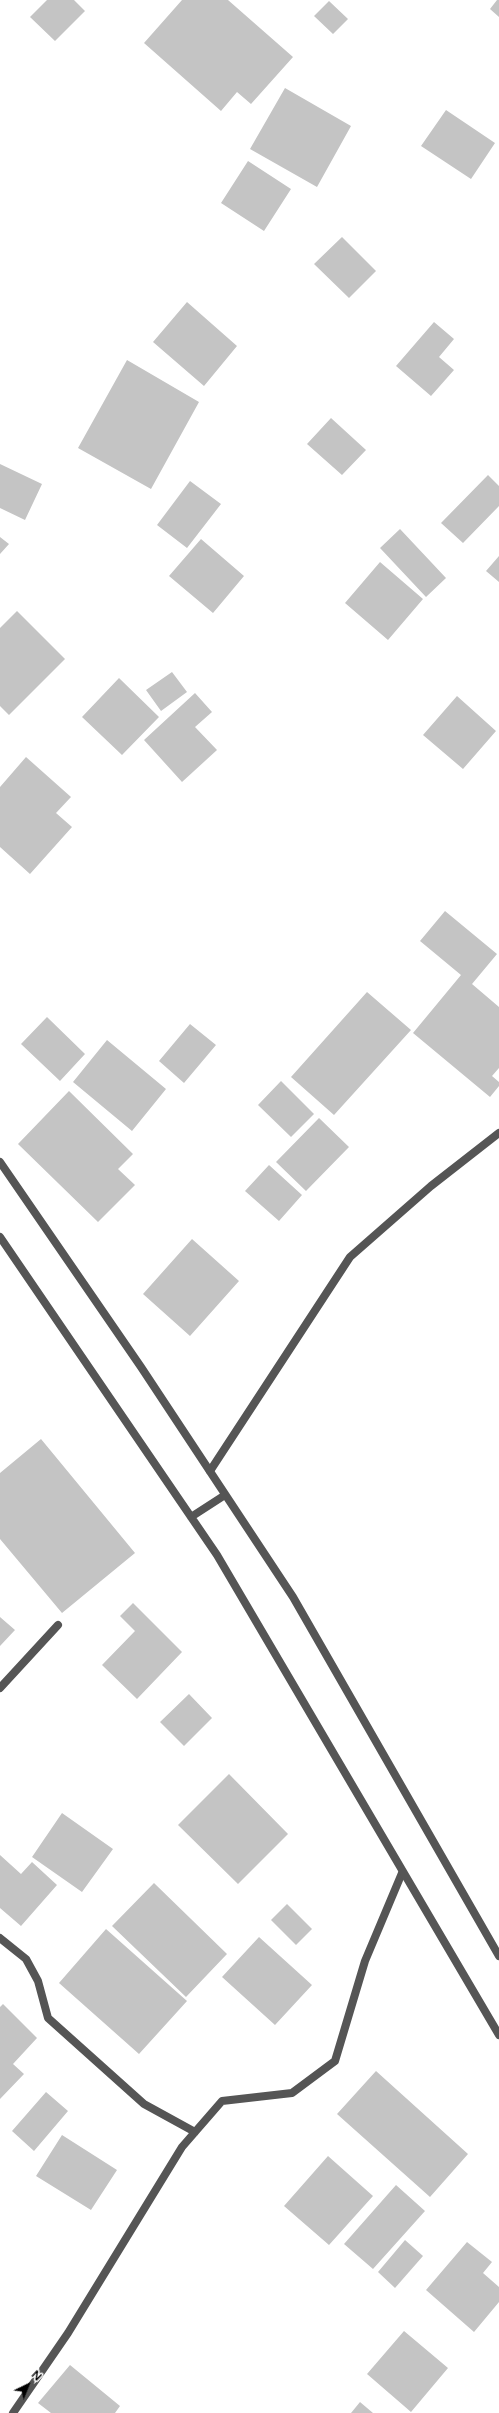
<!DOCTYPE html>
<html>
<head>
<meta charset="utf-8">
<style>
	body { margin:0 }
	#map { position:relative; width:499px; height:2413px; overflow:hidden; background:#fff; font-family:"Varela Round",sans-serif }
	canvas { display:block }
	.north { position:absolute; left:8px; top:2365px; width:40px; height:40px; -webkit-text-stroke:3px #fff; paint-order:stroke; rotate:43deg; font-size:11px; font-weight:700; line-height:16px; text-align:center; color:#000 }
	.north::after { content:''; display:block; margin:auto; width:14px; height:18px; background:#000; clip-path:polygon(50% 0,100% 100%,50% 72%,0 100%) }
</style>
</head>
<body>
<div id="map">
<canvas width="499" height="2413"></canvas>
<div class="north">N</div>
</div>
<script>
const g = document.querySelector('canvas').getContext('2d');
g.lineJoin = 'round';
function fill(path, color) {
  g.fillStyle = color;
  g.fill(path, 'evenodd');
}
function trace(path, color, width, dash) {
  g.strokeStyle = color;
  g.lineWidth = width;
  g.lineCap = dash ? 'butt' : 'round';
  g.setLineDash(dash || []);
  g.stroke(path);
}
const building = new Path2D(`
	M 47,0 L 74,0 L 85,11 L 55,41 L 30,17 Z
	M 182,0 L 228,0 L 293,57 L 251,104 L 237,92 L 221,111 L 144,43 Z
	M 497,0 L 499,0 L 499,17 L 490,9 Z
	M 329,1 L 348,19 L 333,34 L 314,16 Z
	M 285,88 L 351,126 L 317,187 L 250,149 Z
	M 446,110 L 495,143 L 471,179 L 421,146 Z
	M 248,161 L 291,189 L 264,231 L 221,203 Z
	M 342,237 L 376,271 L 349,298 L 314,264 Z
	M 187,302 L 237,346 L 204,386 L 153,342 Z
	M 434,322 L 454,339 L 439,357 L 454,370 L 431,396 L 396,366 Z
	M 127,360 L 199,402 L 151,489 L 78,448 Z
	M 331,418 L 366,450 L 342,475 L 307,444 Z
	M 0,464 L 42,484 L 25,520 L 0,508 Z
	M 488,475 L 499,486 L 499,506 L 463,543 L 441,523 Z
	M 190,481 L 221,504 L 187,548 L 157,525 Z
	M 400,529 L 446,578 L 426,597 L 380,548 Z
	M 0,537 L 9,544 L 0,554 Z
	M 201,539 L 244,576 L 213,613 L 169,576 Z
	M 499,556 L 499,582 L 486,571 Z
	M 380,562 L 423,599 L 388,640 L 345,603 Z
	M 17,611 L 65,659 L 9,715 L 0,706 L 0,628 Z
	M 172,672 L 187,692 L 161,711 L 146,690 Z
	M 119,678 L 159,717 L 122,755 L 82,717 Z
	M 195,693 L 212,712 L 195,727 L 217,750 L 182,782 L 144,740 Z
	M 457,696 L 496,731 L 463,769 L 423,735 Z
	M 26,757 L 71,797 L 56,813 L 72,827 L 30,874 L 0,847 L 0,787 Z
	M 445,911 L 497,954 L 472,984 L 499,1007 L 499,1068 L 492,1076 L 499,1082 L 499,1086 L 490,1097 L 413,1033 L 461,975 L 420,941 Z
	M 367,992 L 411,1030 L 334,1115 L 291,1077 Z
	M 47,1017 L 85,1054 L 60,1081 L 21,1044 Z
	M 190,1024 L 216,1045 L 184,1083 L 159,1061 Z
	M 107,1040 L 166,1089 L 132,1131 L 73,1082 Z
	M 281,1081 L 314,1114 L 291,1137 L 258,1105 Z
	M 69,1091 L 133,1154 L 118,1169 L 135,1185 L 98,1222 L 18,1144 Z
	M 319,1118 L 349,1147 L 306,1191 L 276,1162 Z
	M 269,1165 L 302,1195 L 279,1221 L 245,1191 Z
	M 192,1239 L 239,1281 L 190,1336 L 143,1294 Z
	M 41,1439 L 135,1553 L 62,1613 L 0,1539 L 0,1473 Z
	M 133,1603 L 182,1652 L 137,1699 L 102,1665 L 135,1631 L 120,1616 Z
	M 0,1617 L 15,1630 L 0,1646 Z
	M 189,1694 L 212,1718 L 184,1746 L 160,1722 Z
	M 229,1774 L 288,1834 L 238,1884 L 178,1825 Z
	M 62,1813 L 113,1849 L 82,1892 L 32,1857 Z
	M 0,1855 L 21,1874 L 32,1862 L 57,1885 L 21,1926 L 0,1908 Z
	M 154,1883 L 227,1954 L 186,1997 L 112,1926 Z
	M 287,1904 L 312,1929 L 296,1945 L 271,1920 Z
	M 106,1929 L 187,2001 L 139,2054 L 59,1983 Z
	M 259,1937 L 312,1985 L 275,2025 L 222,1977 Z
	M 3,2004 L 37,2038 L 13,2064 L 24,2074 L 0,2099 L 0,2007 Z
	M 376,2071 L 468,2154 L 430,2197 L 337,2114 Z
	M 46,2092 L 68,2111 L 34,2151 L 12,2131 Z
	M 62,2135 L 117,2170 L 91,2210 L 36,2176 Z
	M 328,2156 L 373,2196 L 329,2245 L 284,2206 Z
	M 396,2185 L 425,2211 L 373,2269 L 344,2244 Z
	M 405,2240 L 423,2256 L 395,2288 L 378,2272 Z
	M 467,2242 L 492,2262 L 483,2273 L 499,2287 L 499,2302 L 474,2332 L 426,2290 Z
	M 404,2331 L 448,2368 L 411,2412 L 367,2374 Z
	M 70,2365 L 120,2406 L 115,2413 L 51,2413 L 38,2403 Z
	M 360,2402 L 373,2413 L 351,2413 Z`);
const minor = new Path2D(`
	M 210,1471 L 350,1257 L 431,1186 L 499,1133
	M 0,1688 L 58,1625
	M 0,1938 L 26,1959 L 38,1981 L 48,2018 L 144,2104 L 195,2132
	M 13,2413 L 68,2333 L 182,2147 L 222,2101 L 292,2093 L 335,2061 L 365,1961 L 402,1873`);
const tertiary = new Path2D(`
	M 0,1162 L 141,1367 L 293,1597 L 499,1956
	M 0,1237 L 217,1555 L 499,2035
	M 191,1517 L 225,1495`);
fill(building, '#c4c4c4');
trace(minor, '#555', 8);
trace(tertiary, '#555', 8);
</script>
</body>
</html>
